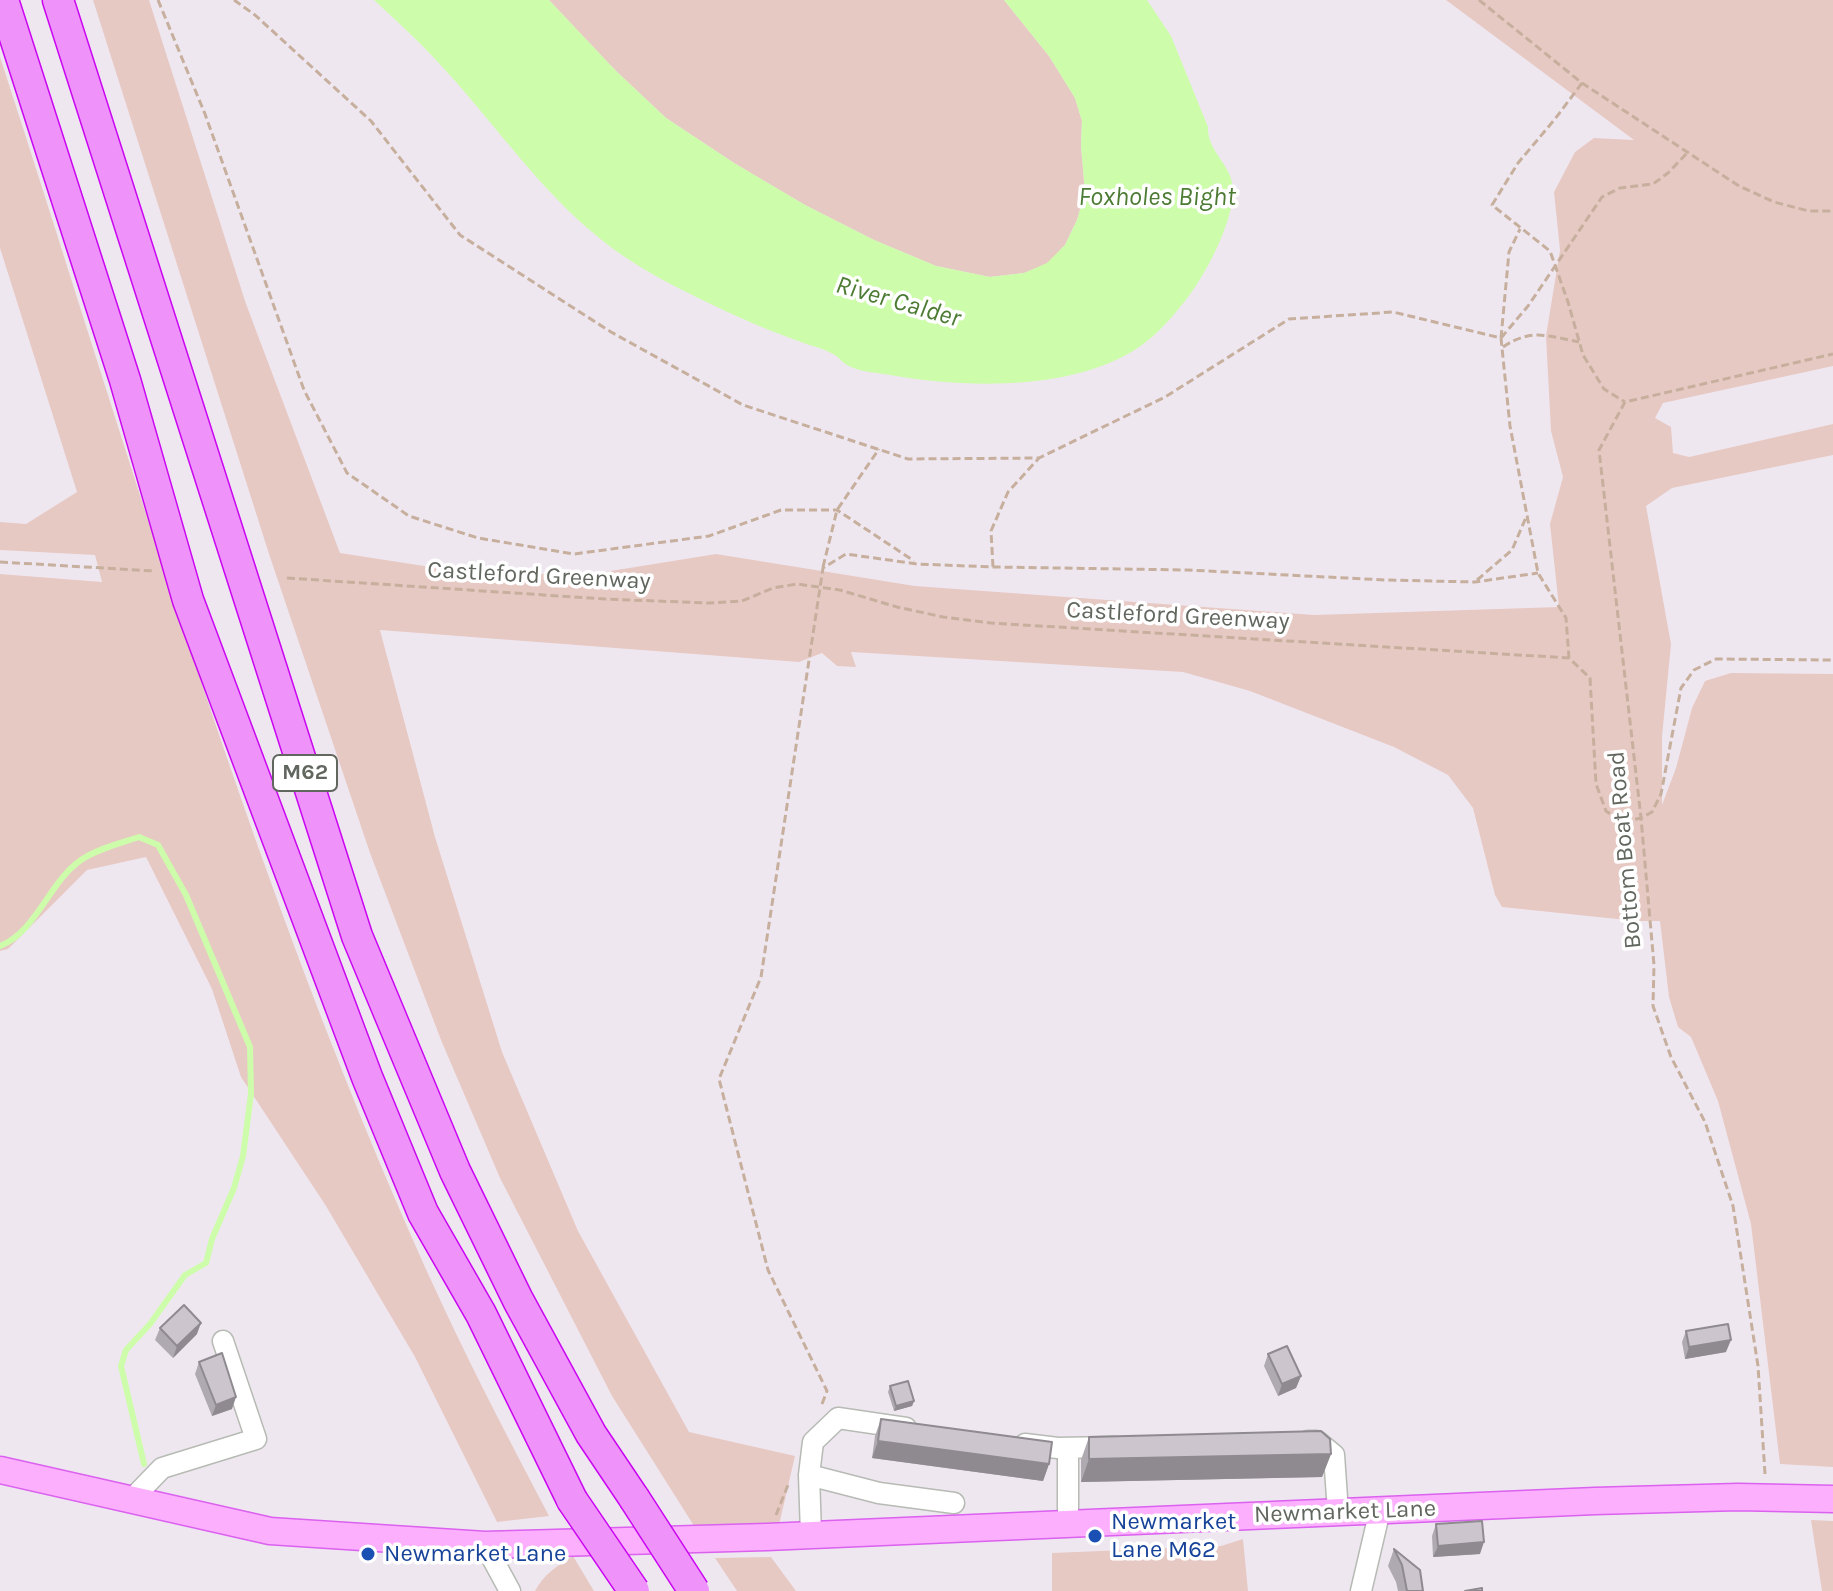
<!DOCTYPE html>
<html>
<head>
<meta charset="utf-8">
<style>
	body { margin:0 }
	canvas { display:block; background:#efe7f0 }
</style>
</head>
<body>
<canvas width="1833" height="1591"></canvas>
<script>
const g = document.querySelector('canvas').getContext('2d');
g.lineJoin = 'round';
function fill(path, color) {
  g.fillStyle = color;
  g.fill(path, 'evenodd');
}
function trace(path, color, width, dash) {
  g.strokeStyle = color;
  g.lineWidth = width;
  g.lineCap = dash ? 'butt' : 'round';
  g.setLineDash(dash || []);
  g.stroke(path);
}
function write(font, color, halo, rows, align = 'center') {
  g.font = font + ' Karla,sans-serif';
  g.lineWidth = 7;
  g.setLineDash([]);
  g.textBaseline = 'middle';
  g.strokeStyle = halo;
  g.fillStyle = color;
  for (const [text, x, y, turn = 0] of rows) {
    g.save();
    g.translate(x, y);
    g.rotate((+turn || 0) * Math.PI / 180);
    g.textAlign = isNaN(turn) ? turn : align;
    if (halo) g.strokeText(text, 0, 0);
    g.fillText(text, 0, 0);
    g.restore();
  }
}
const green = new Path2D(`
	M 93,0 L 149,0 L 246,304 L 340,553 L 476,574 L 592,574 L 716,554 L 915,586 L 1314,615 L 1559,607 L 1550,524 L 1563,477 L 1551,431 L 1546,336 L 1560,250 L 1554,192 L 1575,152 L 1594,138 L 1634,140 L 1446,0 L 1833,0 L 1833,366 L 1663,403 L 1655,418 L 1671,427 L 1673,453 L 1689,457 L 1833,424 L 1833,455 L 1672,488 L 1646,506 L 1671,644 L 1662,737 L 1662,805 L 1676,768 L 1692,708 L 1705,681 L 1731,673 L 1833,674 L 1833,1467 L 1780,1464 L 1751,1224 L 1718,1101 L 1691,1037 L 1678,1027 L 1669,997 L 1660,921 L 1636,921 L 1502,907 L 1495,895 L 1473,808 L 1448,775 L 1394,747 L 1250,691 L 1183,672 L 851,652 L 856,667 L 837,666 L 822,653 L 799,662 L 380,630 L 435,837 L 502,1052 L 578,1231 L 689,1432 L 795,1456 L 779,1525 L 696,1529 L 612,1396 L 500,1178 L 441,1040 L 370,853 L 269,554 Z
	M 549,0 L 1004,0 L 1049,56 L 1075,98 L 1082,121 L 1081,145 L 1085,193 L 1077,220 L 1065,245 L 1047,264 L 1024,273 L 990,277 L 936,266 L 874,240 L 805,205 L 734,163 L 666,118 L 615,70 Z
	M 0,57 C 136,474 259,907 443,1306 C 476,1377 513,1447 549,1516 L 497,1522 L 415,1357 L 326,1206 L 241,1077 L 212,989 L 146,857 L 87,870 L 8,949 L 0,951 L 0,574 L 102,582 L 95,555 L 0,550 L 0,522 L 26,524 L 77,492 L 0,248 Z
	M 1811,1520 L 1833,1521 L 1833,1591 L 1822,1591 Z
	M 1243,1539 L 1248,1591 L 1052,1591 L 1052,1553 L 1221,1546 Z
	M 573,1556 L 594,1591 L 535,1591 C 544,1574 557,1566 573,1556 Z
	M 771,1557 L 796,1591 L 737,1591 L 715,1558 Z`);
const water = new Path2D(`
	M 374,0 L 549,0 L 615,70 L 666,118 L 734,163 L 805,205 L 874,240 L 936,266 L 990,277 L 1024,273 L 1047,263 L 1065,245 L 1077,220 L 1085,193 L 1081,145 L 1082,121 L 1075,98 L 1049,56 L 1004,0 L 1147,0 L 1171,36 L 1208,127 C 1207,153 1234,165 1233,192 C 1232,225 1205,276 1185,301 C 1170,320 1153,339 1133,351 C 1068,391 962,388 890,375 C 877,373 861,372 849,366 C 843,364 840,358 835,355 C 825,349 812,346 801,342 C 778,334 756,325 734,315 C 686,292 639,271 598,237 C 539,189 498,128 447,72 C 425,47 399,23 374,0 Z`);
const stream = new Path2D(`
	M 0,946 C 37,931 49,882 81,860 C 97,849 121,843 139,837 L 158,845 L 186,895 L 250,1047 L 251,1094 L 243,1156 L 234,1188 L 212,1239 L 206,1263 L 185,1275 L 150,1324 L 126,1350 L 121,1366 L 144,1464`);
const path = new Path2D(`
	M 158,0 L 205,114 L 304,390 L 347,473 L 409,516 L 478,538 L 574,554 L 709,536 L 781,510 L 837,510 L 914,561
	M 234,0 L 255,15 L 371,121 L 460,235 L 611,332 L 743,405 L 908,459 L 1039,458 L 1165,397 L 1289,319 L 1393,312 L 1501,338 L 1510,426 L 1538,573 L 1566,618 L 1569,658
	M 1479,0 L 1582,83 L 1739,186 L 1774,202 L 1809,211 L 1833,211
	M 1582,83 L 1555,119 L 1518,163 L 1492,205 L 1550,251 L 1568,302 L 1583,355 L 1604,389 L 1625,402
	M 1501,338 L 1528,306 L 1602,197 L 1620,188 L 1653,184 L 1668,173 L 1688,152
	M 1501,338 L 1509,252 L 1520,229
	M 1503,347 C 1531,328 1548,336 1579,342
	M 0,562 L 154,571
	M 823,567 L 837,510 L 879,449
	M 993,567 L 991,531 L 1008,492 L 1039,458
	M 287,578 L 605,599 L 708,603 L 742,601 L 773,588 L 797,584 L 840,590 L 897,607 L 943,617 L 991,623 L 1569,658 L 1590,678 L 1596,784 L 1606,811 L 1622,822 L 1641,818 L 1652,812 L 1661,794 L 1681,688 L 1694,670 L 1716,659 L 1833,660
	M 1477,580 L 1512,550 L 1527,515
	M 822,1404 L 827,1391 L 768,1270 L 719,1079 L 761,977 L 823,568 L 846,554 L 917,564 L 993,567 L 1188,570 L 1386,580 L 1475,582 L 1538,573
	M 1765,1474 L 1758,1366 L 1733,1206 L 1705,1122 L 1671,1057 L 1653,1006 L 1654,965 L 1641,818 L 1599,450 L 1625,402 L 1833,354
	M 776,1515 L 788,1485`);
const minor = new Path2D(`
	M 1308,1441 L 1317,1441 L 1334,1455 L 1338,1512
	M 1025,1444 L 1058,1448 L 1113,1447
	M 1068,1448 L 1068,1523
	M 809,1475 L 879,1493 L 954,1503
	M 131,1500 L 162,1468 L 256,1439 L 223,1341
	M 811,1534 L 809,1475 L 813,1442 L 838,1418 L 906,1428
	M 485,1545 L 510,1591
	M 1361,1591 L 1380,1510`);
const major = new Path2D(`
	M 0,1470 L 270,1531 L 485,1545 L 767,1537 L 1595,1501 L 1738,1497 L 1833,1499`);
const highway = new Path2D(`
	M 3,0 L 125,380 L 188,600 L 367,1077 L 423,1213 L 481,1314 L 572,1500
	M 58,0 L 357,936 L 455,1171 L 518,1300 L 591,1434 L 634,1498`);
const highwayBridge = new Path2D(`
	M 634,1498 L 694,1591
	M 572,1500 L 634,1591`);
const wall = new Path2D(`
	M 160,1328 L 197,1334 L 173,1358 L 155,1340 Z
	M 1686,1331 L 1726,1352 L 1685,1359 L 1682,1342 Z
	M 1268,1354 L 1301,1376 L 1296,1388 L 1278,1396 L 1264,1366 Z
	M 199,1362 L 232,1409 L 212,1416 L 195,1374 Z
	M 890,1386 L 914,1401 L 912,1406 L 894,1411 L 888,1392 Z
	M 881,1419 L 1049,1464 L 1043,1481 L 872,1458 L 875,1436 Z
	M 1089,1437 L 1331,1454 L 1322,1477 L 1081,1482 L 1081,1460 Z
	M 1436,1524 L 1480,1554 L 1433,1557 L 1432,1536 Z
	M 1394,1549 L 1423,1591 L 1398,1591 L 1396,1582 L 1388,1566 Z`);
const shadedWall = new Path2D(`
	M 201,1323 L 197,1334 L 173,1358 L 177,1346 Z
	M 1731,1340 L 1726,1352 L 1685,1359 L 1689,1347 Z
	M 1301,1376 L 1296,1388 L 1278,1396 L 1282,1384 Z
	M 236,1397 L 232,1409 L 212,1416 L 216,1405 Z
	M 914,1401 L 912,1406 L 894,1411 L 896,1406 Z
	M 878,1441 L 1049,1464 L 1043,1481 L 872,1458 Z
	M 1331,1454 L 1322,1477 L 1081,1482 L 1089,1459 Z
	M 1484,1542 L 1480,1554 L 1433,1557 L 1438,1546 Z`);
const building = new Path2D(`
	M 184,1305 L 201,1323 L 177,1346 L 160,1328 Z
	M 1728,1324 L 1731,1340 L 1689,1347 L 1686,1331 Z
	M 1287,1346 L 1301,1376 L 1282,1384 L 1268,1354 Z
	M 222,1353 L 236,1397 L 216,1405 L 199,1362 Z
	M 908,1381 L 914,1401 L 896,1406 L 890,1386 Z
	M 881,1419 L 1052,1442 L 1049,1464 L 878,1441 Z
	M 1321,1431 L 1330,1439 L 1331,1454 L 1089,1459 L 1089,1437 Z
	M 1482,1521 L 1484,1542 L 1438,1546 L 1436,1524 Z
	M 1394,1549 L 1420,1570 L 1423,1591 L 1407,1591 L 1402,1565 Z
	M 1482,1588 L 1482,1591 L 1465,1591 Z`);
const markers = [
	[1095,1536,8,"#1a4fb4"],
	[368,1554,8,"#1a4fb4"]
];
const shields = [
	[305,773,64]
];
const shieldNames = [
	["M62",305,773]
];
const streetNames = [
	["Castleford Greenway",539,576,3],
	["Castleford Greenway",1178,616,3],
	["Bottom Boat Road",1625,850,-95],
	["Newmarket Lane",1345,1512,-2]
];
const transitNames = [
	["Newmarket",1111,1522],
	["Lane M62",1111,1550],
	["Newmarket Lane",384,1554]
];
const waterNames = [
	["Foxholes Bight",1157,198],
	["River Calder",898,302,16]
];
fill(green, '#e7c9c4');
fill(water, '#cdfdaa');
trace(stream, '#cdfdaa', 6);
trace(minor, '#b6bbb4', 23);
trace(major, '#db61ef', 29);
trace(highway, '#ca06f1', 33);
trace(path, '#c7af9e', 3, [8, 4]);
trace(minor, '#fff', 20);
trace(major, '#fcaffd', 26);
trace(highway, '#ef93fb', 30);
trace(highwayBridge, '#ca06f1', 33, []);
trace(highwayBridge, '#ef93fb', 30);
fill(wall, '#afa9b1');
fill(shadedWall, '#8f8a90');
fill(building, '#ccc5ce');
trace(building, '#8f8a90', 2);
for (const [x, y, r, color] of markers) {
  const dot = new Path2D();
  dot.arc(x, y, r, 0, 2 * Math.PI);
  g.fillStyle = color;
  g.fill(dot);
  trace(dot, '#fff', 3);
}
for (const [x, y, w] of shields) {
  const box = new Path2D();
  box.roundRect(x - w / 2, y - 18, w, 36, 6);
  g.fillStyle = '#fff';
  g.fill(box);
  trace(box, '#61675e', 2);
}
write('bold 22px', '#61675e', null, shieldNames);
write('24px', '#61675e', '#fff', streetNames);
write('24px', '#164399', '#fff', transitNames, 'left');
write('italic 26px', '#4c7b34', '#fff', waterNames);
</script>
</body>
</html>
